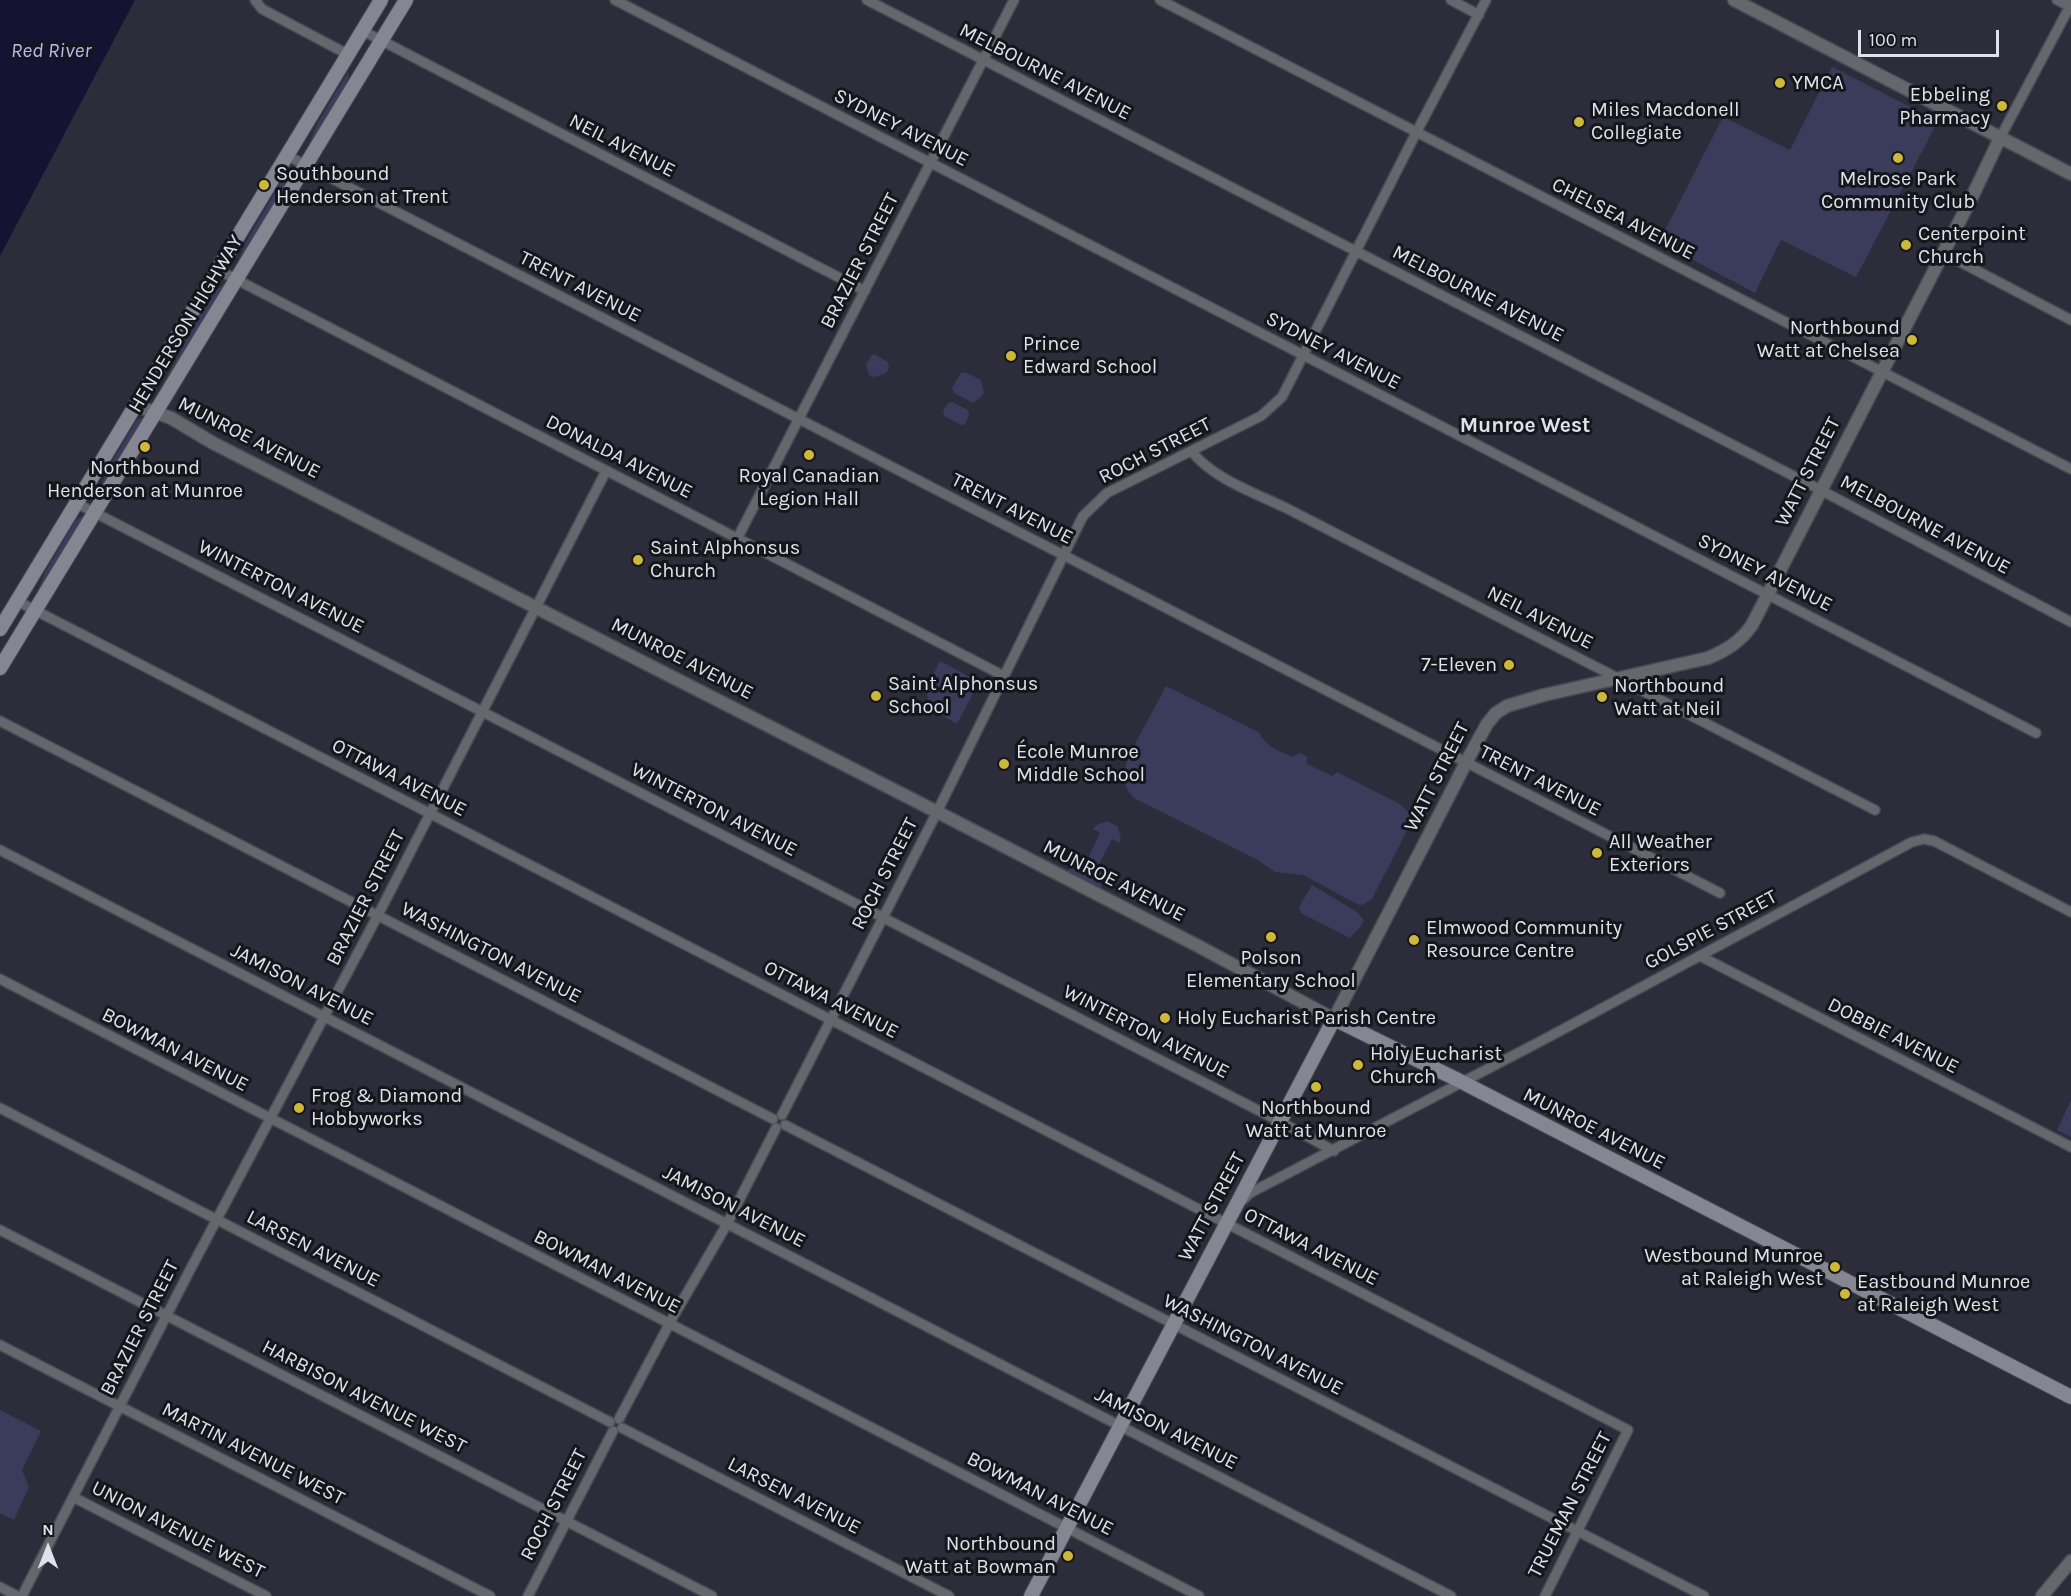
<!DOCTYPE html>
<html>
<head>
<meta charset="utf-8">
<style>
	body { margin:0 }
	#map { position:relative; width:2071px; height:1596px; overflow:hidden; background:#2c2c3a; font-family:Karla,sans-serif }
	canvas { display:block }
	.north { position:absolute; left:18px; top:1518px; width:60px; height:60px; -webkit-text-stroke:4px #15151c; paint-order:stroke; rotate:0deg; font-size:16px; font-weight:700; line-height:24px; text-align:center; color:#e1e1ea }
	.north::after { content:''; display:block; margin:auto; width:21px; height:27px; background:#e1e1ea; clip-path:polygon(50% 0,100% 100%,50% 72%,0 100%) }
	.scale { position:absolute; left:1858px; top:30px; width:141px; height:27px; box-sizing:border-box; border:3px solid #e1e1ea; border-top:0; padding-left:8px; font-size:18px; line-height:21px; white-space:nowrap; color:#e1e1ea; -webkit-text-stroke:4px #15151c; paint-order:stroke }
</style>
</head>
<body>
<div id="map">
<canvas width="2071" height="1596"></canvas>
<div class="north">N</div>
<div class="scale">100 m</div>
</div>
<script>
const g = document.querySelector('canvas').getContext('2d');
g.lineJoin = 'round';
function fill(path, color) {
  g.fillStyle = color;
  g.fill(path, 'evenodd');
}
function trace(path, color, width, dash) {
  g.strokeStyle = color;
  g.lineWidth = width;
  g.lineCap = dash ? 'butt' : 'round';
  g.setLineDash(dash || []);
  g.stroke(path);
}
function write(font, color, halo, rows, align = 'center') {
  g.font = font + ' Karla,sans-serif';
  g.lineWidth = 6;
  g.setLineDash([]);
  g.textBaseline = 'middle';
  g.strokeStyle = halo;
  g.fillStyle = color;
  for (const [text, x, y, turn = 0] of rows) {
    g.save();
    g.translate(x, y);
    g.rotate((+turn || 0) * Math.PI / 180);
    g.textAlign = isNaN(turn) ? turn : align;
    if (halo) g.strokeText(text, 0, 0);
    g.fillText(text, 0, 0);
    g.restore();
  }
}
const green = new Path2D(`
	M 1832,67 L 1938,121 L 1856,277 L 1781,240 L 1755,293 L 1659,242 L 1723,117 L 1790,150 Z
	M 348,72 L 349,77 L 337,104 L 306,151 L 317,124 Z
	M 296,168 L 237,265 L 246,242 L 284,177 Z
	M 227,282 L 161,394 L 158,393 L 200,315 L 217,289 Z
	M 874,354 L 888,362 L 889,369 L 886,373 L 874,377 L 869,375 L 866,365 L 871,356 Z
	M 965,372 L 981,380 L 984,392 L 980,398 L 973,403 L 954,393 L 952,388 L 960,374 Z
	M 952,402 L 968,410 L 969,415 L 965,424 L 961,425 L 944,416 L 943,412 L 947,404 Z
	M 145,417 L 146,418 L 96,497 L 109,467 L 135,423 L 138,419 Z
	M 84,515 L 86,517 L 36,597 L 45,572 L 73,525 L 77,519 Z
	M 940,661 L 979,682 L 957,724 C 921,705 921,696 940,661 Z
	M 1166,686 L 1260,733 C 1264,746 1281,752 1293,757 L 1299,753 L 1307,757 L 1307,764 L 1332,776 L 1337,772 L 1398,803 L 1409,812 L 1411,823 L 1372,899 L 1362,905 L 1357,904 L 1303,875 L 1275,872 L 1256,859 L 1134,798 C 1127,791 1124,783 1124,773 C 1126,755 1157,705 1166,686 Z
	M 1107,821 L 1117,826 L 1121,837 L 1119,843 L 1112,839 L 1098,866 L 1106,870 L 1101,882 L 1102,891 L 1064,872 L 1074,866 L 1079,856 L 1087,860 L 1100,833 L 1093,829 L 1097,825 Z
	M 1312,885 L 1357,912 L 1364,920 L 1361,926 L 1350,938 L 1301,913 L 1299,907 Z
	M 2071,1100 L 2071,1137 L 2057,1130 Z
	M 0,1410 L 41,1431 L 22,1470 L 29,1487 L 14,1520 L 0,1513 Z`);
const water = new Path2D(`
	M 0,0 L 135,0 L 0,256 Z`);
const minor = new Path2D(`
	M 255,0 L 262,9 L 349,55
	M 615,0 L 2036,733
	M 867,0 L 1811,485 L 2071,622
	M 1160,0 L 2071,469
	M 1451,0 L 1479,15
	M 2057,0 L 2071,7
	M 363,31 L 865,291
	M 2000,138 L 2071,4
	M 288,156 L 1720,893
	M 1943,253 L 2071,320
	M 218,270 L 1004,676
	M 1192,452 C 1215,480 1256,493 1288,509 L 1875,810
	M 76,503 L 1279,1121 L 1334,1151
	M 738,537 L 1014,0
	M 17,601 L 1628,1430 L 1545,1596
	M 0,721 L 773,1119
	M 0,850 L 1451,1596
	M 1700,956 L 2071,1147
	M 0,979 L 1199,1596
	M 0,1108 L 610,1422
	M 782,1115 L 937,812 L 1083,516 L 1107,493 L 1261,416 L 1282,397 L 1416,133 L 1486,0
	M 785,1125 L 1704,1596
	M 1243,1200 L 1250,1193 L 1543,1040 L 1912,842 L 1924,839 L 1934,841 L 2071,912
	M 0,1230 L 712,1596
	M 0,1345 L 490,1596
	M 619,1419 L 673,1317 L 727,1224 L 776,1128
	M 622,1428 L 949,1596
	M 73,1497 L 266,1596
	M 0,1587 L 17,1596
	M 22,1596 L 190,1270 L 378,915 L 606,471
	M 528,1596 L 613,1431`);
const tertiary = new Path2D(`
	M 1734,0 L 2071,174
	M 137,406 L 171,418 L 213,443 L 949,818 L 1200,947 L 1334,1019 L 1470,755 L 1487,724 L 1496,713 L 1507,706 L 1544,695 L 1708,658 C 1727,650 1740,642 1752,625 L 1973,195 L 2000,138
	M 2042,1596 L 2071,1561`);
const secondary = new Path2D(`
	M 0,629 L 381,0
	M 0,668 L 406,0
	M 1031,1596 L 1334,1019 L 1462,1082 L 2071,1397`);
const markers = [
	[1780,83,6,"#ccb939"],
	[2002,106,6,"#ccb939"],
	[1579,122,6,"#ccb939"],
	[1898,158,6,"#ccb939"],
	[264,185,6,"#ccb939"],
	[1906,245,6,"#ccb939"],
	[1912,340,6,"#ccb939"],
	[1011,356,6,"#ccb939"],
	[145,447,6,"#ccb939"],
	[809,455,6,"#ccb939"],
	[638,560,6,"#ccb939"],
	[1509,665,6,"#ccb939"],
	[876,696,6,"#ccb939"],
	[1602,697,6,"#ccb939"],
	[1004,764,6,"#ccb939"],
	[1597,853,6,"#ccb939"],
	[1271,937,6,"#ccb939"],
	[1414,940,6,"#ccb939"],
	[1165,1018,6,"#ccb939"],
	[1358,1065,6,"#ccb939"],
	[1316,1087,6,"#ccb939"],
	[299,1108,6,"#ccb939"],
	[1835,1267,6,"#ccb939"],
	[1845,1294,6,"#ccb939"],
	[1068,1556,6,"#ccb939"]
];
const streetNames = [
	["MELBOURNE AVENUE",1045,72,27],
	["SYDNEY AVENUE",901,128,27],
	["NEIL AVENUE",622,146,27],
	["CHELSEA AVENUE",1623,219,27],
	["BRAZIER STREET",860,261,-63],
	["TRENT AVENUE",580,287,27],
	["MELBOURNE AVENUE",1478,294,27],
	["HENDERSON HIGHWAY",186,324,-59],
	["SYDNEY AVENUE",1333,351,27],
	["MUNROE AVENUE",249,438,27],
	["ROCH STREET",1155,451,-27],
	["DONALDA AVENUE",619,457,27],
	["WATT STREET",1808,472,-63],
	["TRENT AVENUE",1012,509,27],
	["MELBOURNE AVENUE",1925,525,28],
	["SYDNEY AVENUE",1765,573,27],
	["WINTERTON AVENUE",281,587,27],
	["NEIL AVENUE",1540,618,27],
	["MUNROE AVENUE",682,659,27],
	["WATT STREET",1437,777,-63],
	["OTTAWA AVENUE",399,778,27],
	["TRENT AVENUE",1540,781,27],
	["WINTERTON AVENUE",714,810,27],
	["ROCH STREET",885,874,-63],
	["MUNROE AVENUE",1114,881,27],
	["BRAZIER STREET",366,898,-63],
	["GOLSPIE STREET",1711,930,-28],
	["WASHINGTON AVENUE",491,953,27],
	["JAMISON AVENUE",302,985,27],
	["OTTAWA AVENUE",831,1000,27],
	["WINTERTON AVENUE",1146,1032,27],
	["DOBBIE AVENUE",1893,1036,27],
	["BOWMAN AVENUE",175,1050,27],
	["MUNROE AVENUE",1594,1129,27],
	["JAMISON AVENUE",734,1207,27],
	["WATT STREET",1212,1207,-62],
	["OTTAWA AVENUE",1311,1247,27],
	["LARSEN AVENUE",313,1249,27],
	["BOWMAN AVENUE",607,1272,27],
	["BRAZIER STREET",140,1328,-63],
	["WASHINGTON AVENUE",1253,1345,27],
	["HARBISON AVENUE WEST",364,1397,27],
	["JAMISON AVENUE",1166,1429,27],
	["MARTIN AVENUE WEST",253,1454,27],
	["BOWMAN AVENUE",1040,1494,27],
	["LARSEN AVENUE",794,1496,27],
	["ROCH STREET",554,1505,-63],
	["TRUEMAN STREET",1570,1505,-63],
	["UNION AVENUE WEST",178,1530,27]
];
const poiNames = [
	["YMCA",1792,83],
	["Ebbeling",1990,95,"right"],
	["Pharmacy",1990,118,"right"],
	["Miles Macdonell",1591,110],
	["Collegiate",1591,133],
	["Southbound",276,174],
	["Henderson at Trent",276,197],
	["Melrose Park",1898,179,"center"],
	["Community Club",1898,202,"center"],
	["Centerpoint",1918,234],
	["Church",1918,257],
	["Northbound",1900,328,"right"],
	["Watt at Chelsea",1900,351,"right"],
	["Prince",1023,344],
	["Edward School",1023,367],
	["Northbound",145,468,"center"],
	["Henderson at Munroe",145,491,"center"],
	["Royal Canadian",809,476,"center"],
	["Legion Hall",809,499,"center"],
	["Saint Alphonsus",650,548],
	["Church",650,571],
	["7-Eleven",1497,665,"right"],
	["Saint Alphonsus",888,684],
	["School",888,707],
	["Northbound",1614,686],
	["Watt at Neil",1614,709],
	["École Munroe",1016,752],
	["Middle School",1016,775],
	["All Weather",1609,842],
	["Exteriors",1609,865],
	["Elmwood Community",1426,928],
	["Resource Centre",1426,951],
	["Polson",1271,958,"center"],
	["Elementary School",1271,981,"center"],
	["Holy Eucharist Parish Centre",1177,1018],
	["Holy Eucharist",1370,1054],
	["Church",1370,1077],
	["Frog & Diamond",311,1096],
	["Hobbyworks",311,1119],
	["Northbound",1316,1108,"center"],
	["Watt at Munroe",1316,1131,"center"],
	["Westbound Munroe",1823,1256,"right"],
	["at Raleigh West",1823,1279,"right"],
	["Eastbound Munroe",1857,1282],
	["at Raleigh West",1857,1305],
	["Northbound",1056,1544,"right"],
	["Watt at Bowman",1056,1567,"right"]
];
const waterNames = [
	["Red River",51,51]
];
const neighbourhoodNames = [
	["Munroe West",1525,426]
];
fill(green, '#3b3c5c');
fill(water, '#141332');
trace(minor, '#494956', 12);
trace(tertiary, '#494956', 15);
trace(secondary, '#494956', 16);
trace(minor, '#66666d', 9);
trace(tertiary, '#66666d', 12);
trace(secondary, '#858691', 14);
for (const [x, y, r, color] of markers) {
  const dot = new Path2D();
  dot.arc(x, y, r, 0, 2 * Math.PI);
  g.fillStyle = color;
  g.fill(dot);
  trace(dot, '#15151c', 2);
}
write('20px', '#e1e1ea', '#15151c', streetNames);
write('20px', '#e1e1ea', '#15151c', poiNames, 'left');
write('italic 21px', '#b6b9f8', '#15151c', waterNames);
write('bold 21px', '#e1e1ea', '#15151c', neighbourhoodNames);
</script>
</body>
</html>
